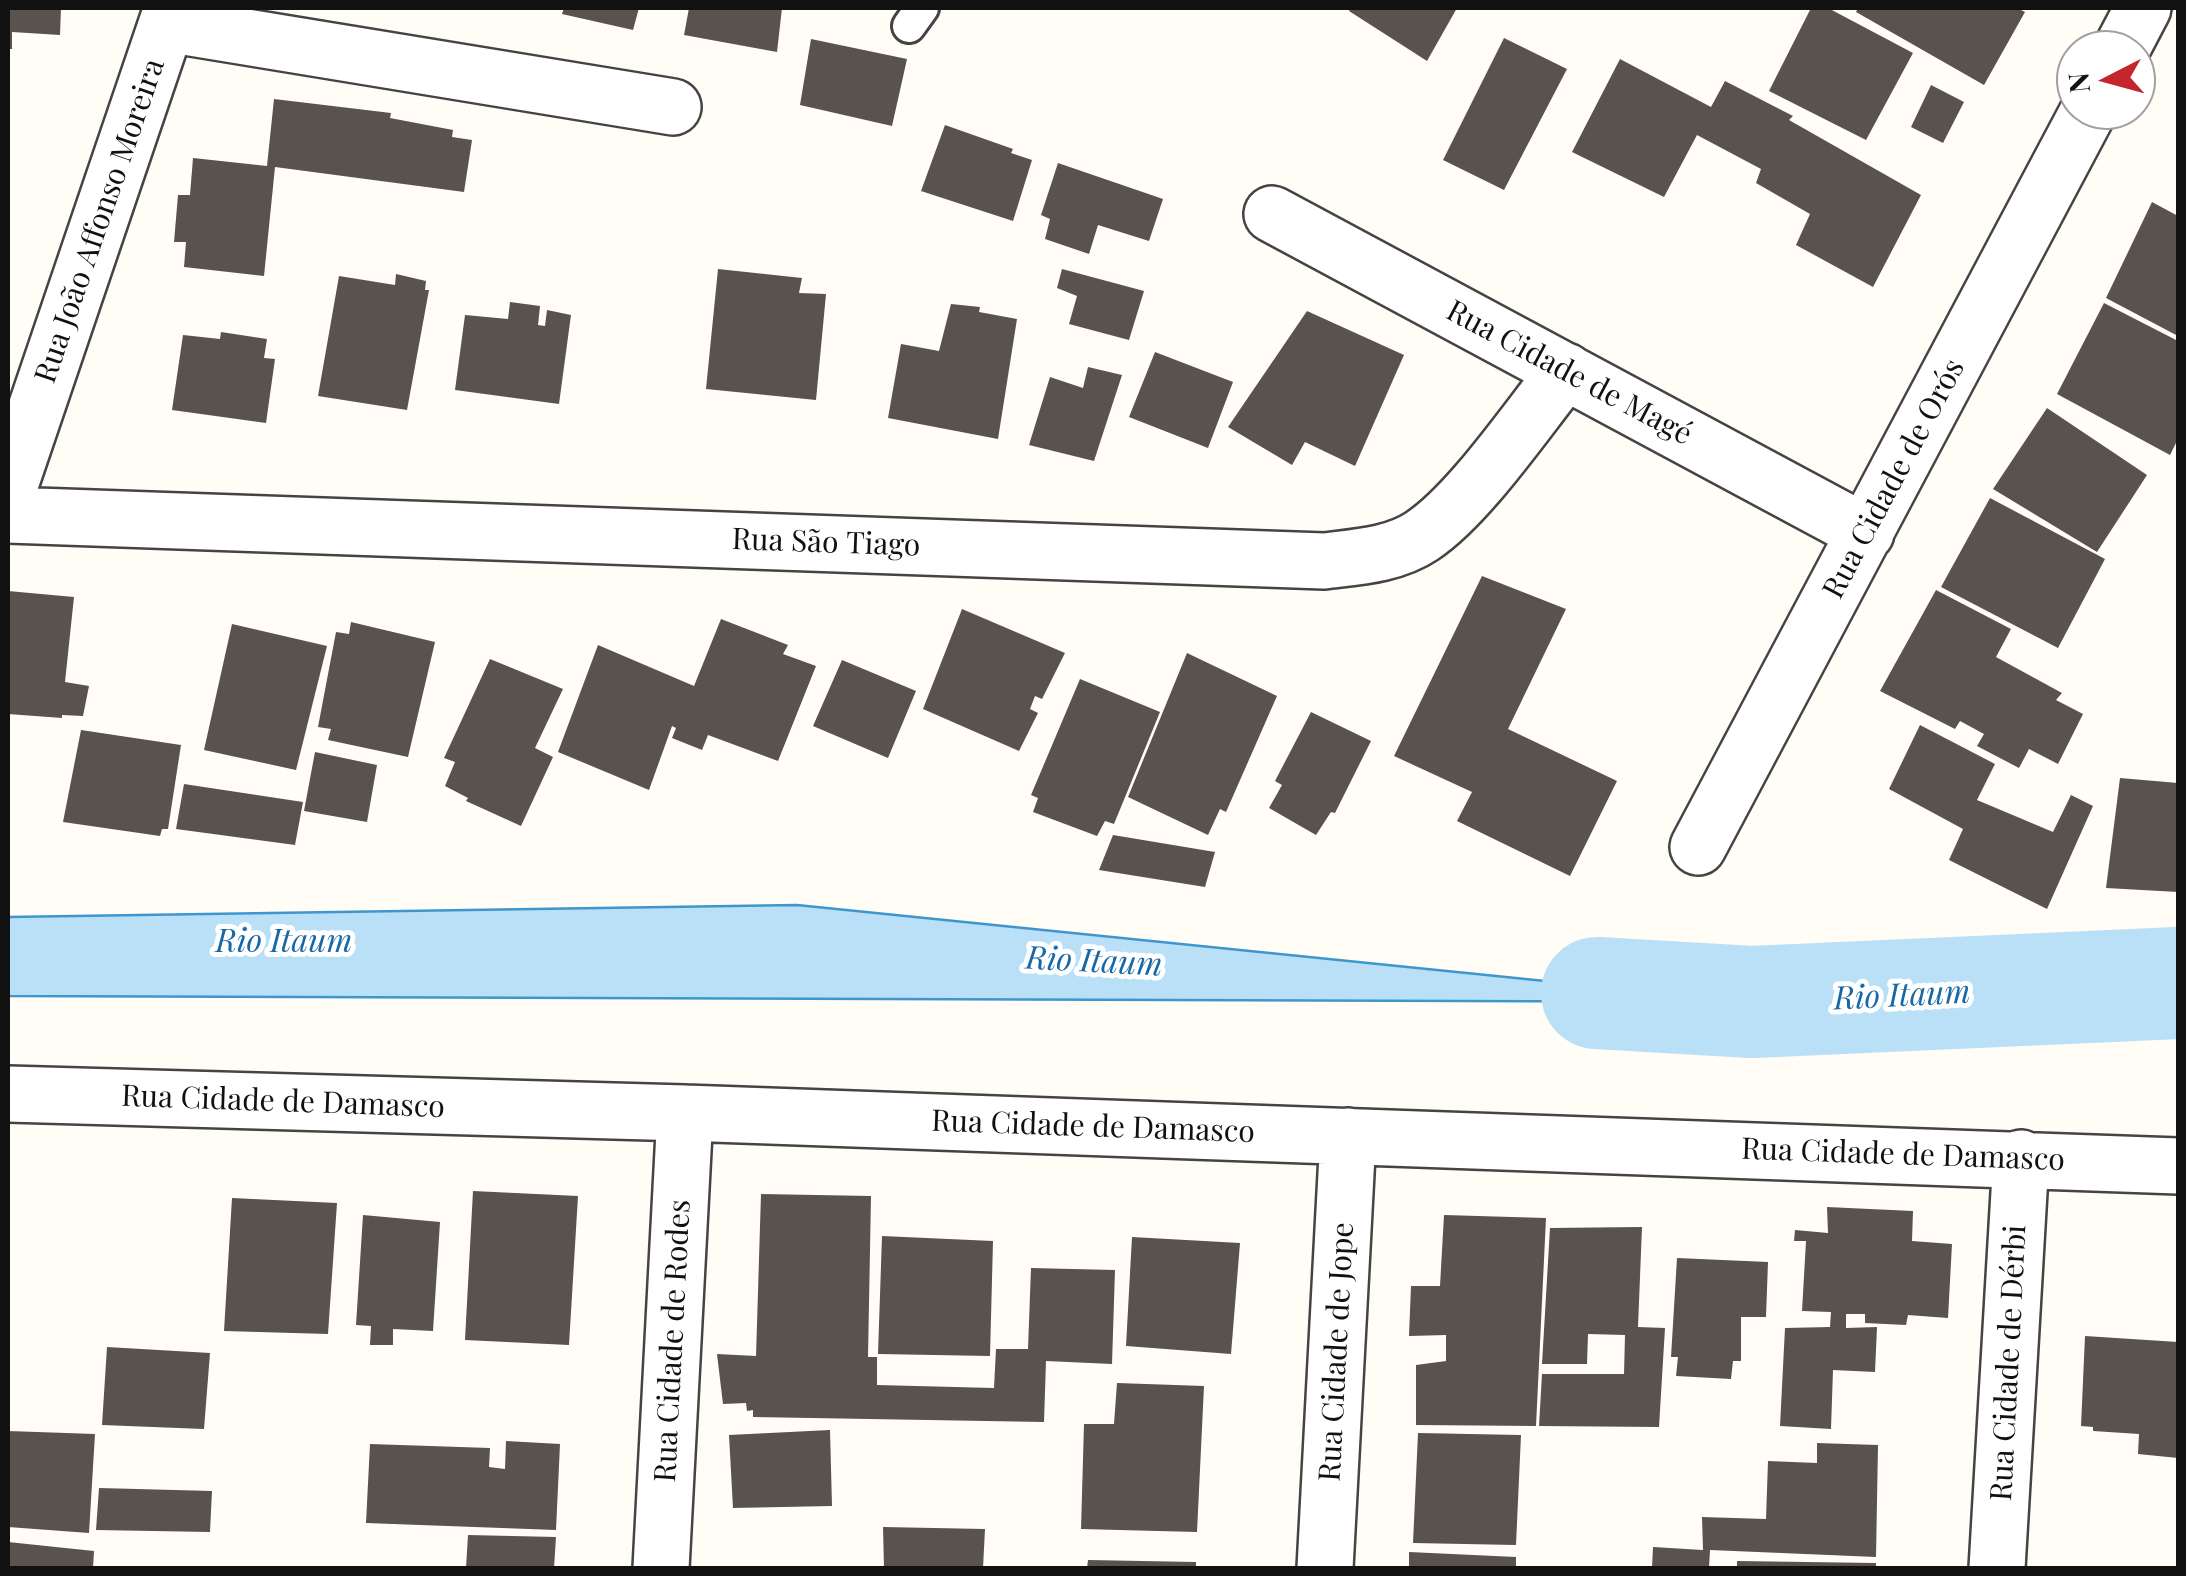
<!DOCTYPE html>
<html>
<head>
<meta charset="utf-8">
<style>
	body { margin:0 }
	#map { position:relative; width:2186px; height:1576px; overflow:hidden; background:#fffdf5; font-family:"Playfair Display",serif }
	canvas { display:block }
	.frame { position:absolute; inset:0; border:10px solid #111; pointer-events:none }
	.north { position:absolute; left:2056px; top:30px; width:100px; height:100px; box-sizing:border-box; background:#fff; border:2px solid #a0a0a0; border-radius:50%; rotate:264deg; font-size:28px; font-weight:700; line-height:40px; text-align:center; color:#111 }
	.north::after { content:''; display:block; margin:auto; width:35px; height:45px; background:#c4262e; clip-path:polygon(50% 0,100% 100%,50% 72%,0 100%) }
</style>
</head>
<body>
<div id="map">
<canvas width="2186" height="1576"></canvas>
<div class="frame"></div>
<div class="north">N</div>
</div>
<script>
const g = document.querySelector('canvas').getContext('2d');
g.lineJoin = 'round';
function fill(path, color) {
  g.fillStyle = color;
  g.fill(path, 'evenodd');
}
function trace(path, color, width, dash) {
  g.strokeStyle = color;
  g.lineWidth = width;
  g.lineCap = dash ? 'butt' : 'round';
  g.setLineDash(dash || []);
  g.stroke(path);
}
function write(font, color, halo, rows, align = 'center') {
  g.font = font + ' "Playfair Display",serif';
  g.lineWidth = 10;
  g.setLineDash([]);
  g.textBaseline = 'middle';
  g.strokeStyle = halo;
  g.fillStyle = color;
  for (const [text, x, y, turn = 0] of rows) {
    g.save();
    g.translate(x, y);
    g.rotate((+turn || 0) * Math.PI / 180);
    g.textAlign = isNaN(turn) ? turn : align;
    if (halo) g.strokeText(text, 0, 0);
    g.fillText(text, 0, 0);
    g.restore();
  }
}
const water = new Path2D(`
	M 797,905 L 1752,1002 L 8,996 L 8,917 Z`);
const river = new Path2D(`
	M 1597,993 L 1752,1002 L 2178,983`);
const building = new Path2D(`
	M 8,8 L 61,8 L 60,35 L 12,32 L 12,49 L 8,49 Z
	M 564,8 L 639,8 L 633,30 L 562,14 Z
	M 689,8 L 782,8 L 777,52 L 684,35 Z
	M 1351,8 L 1457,8 L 1427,61 L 1349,11 Z
	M 1811,8 L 1828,8 L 1913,53 L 1866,140 L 1769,91 Z
	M 1858,8 L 2017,8 L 2025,12 L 1984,85 L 1856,12 Z
	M 1504,38 L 1567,69 L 1504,190 L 1443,160 Z
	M 811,39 L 907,59 L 892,126 L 800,105 Z
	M 1620,59 L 1711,107 L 1725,81 L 1793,116 L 1789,120 L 1921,195 L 1873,287 L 1796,245 L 1810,214 L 1756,183 L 1761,169 L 1697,135 L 1664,197 L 1572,152 Z
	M 1931,85 L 1964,102 L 1943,143 L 1911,127 Z
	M 274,99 L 391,113 L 390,118 L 453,130 L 452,137 L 472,140 L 464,192 L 275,167 L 264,276 L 184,267 L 186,242 L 174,242 L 178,195 L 190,195 L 193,158 L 267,166 Z
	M 945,125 L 1013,149 L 1011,153 L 1032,160 L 1013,221 L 921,191 Z
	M 1058,163 L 1163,199 L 1149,241 L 1098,225 L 1089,254 L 1045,239 L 1050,219 L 1041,215 Z
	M 2152,202 L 2178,216 L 2178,336 L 2106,298 Z
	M 718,269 L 802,278 L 799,293 L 826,294 L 816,400 L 706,389 Z
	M 1062,269 L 1144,291 L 1129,340 L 1069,324 L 1077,296 L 1057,288 Z
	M 396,274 L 426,281 L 425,290 L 429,290 L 407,410 L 318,396 L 339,276 L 395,285 Z
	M 510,302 L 540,306 L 538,325 L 545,326 L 547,310 L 571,315 L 559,404 L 455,390 L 465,315 L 508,319 Z
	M 2104,303 L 2178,341 L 2178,439 L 2170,455 L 2057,394 Z
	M 951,304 L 980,307 L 979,312 L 1017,319 L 998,439 L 888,418 L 901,344 L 939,351 Z
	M 1307,311 L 1404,355 L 1355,466 L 1305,442 L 1292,465 L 1228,427 Z
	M 221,332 L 267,339 L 264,358 L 275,359 L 266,423 L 172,410 L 183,335 L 220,339 Z
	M 1155,352 L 1233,382 L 1208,448 L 1129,417 Z
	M 1088,367 L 1122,375 L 1094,461 L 1029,445 L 1050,377 L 1083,388 Z
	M 2047,408 L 2147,475 L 2097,552 L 1993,489 Z
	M 1990,498 L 2105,559 L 2058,648 L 1941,587 Z
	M 1482,576 L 1566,609 L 1508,729 L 1617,781 L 1570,876 L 1457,821 L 1472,792 L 1394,756 Z
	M 1936,590 L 2011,629 L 1996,657 L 2062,693 L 2056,700 L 2083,714 L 2058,764 L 2029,749 L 2019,768 L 1977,746 L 1984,734 L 1960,721 L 1955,729 L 1880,691 Z
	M 8,591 L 74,597 L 65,682 L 89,686 L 83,716 L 62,715 L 62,718 L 8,714 Z
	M 962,609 L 1065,653 L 1042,699 L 1035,696 L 1030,709 L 1038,713 L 1019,751 L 923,709 Z
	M 721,619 L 788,645 L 783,654 L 816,666 L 778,761 L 708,735 L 702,750 L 672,738 L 676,728 L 672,726 L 649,790 L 558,752 L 598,645 L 694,686 Z
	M 351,622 L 435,642 L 408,757 L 328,740 L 331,729 L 318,727 L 336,632 L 349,634 Z
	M 232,624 L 327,646 L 296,770 L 204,750 Z
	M 1187,653 L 1277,696 L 1226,812 L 1220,809 L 1208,835 L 1128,797 Z
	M 490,659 L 563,689 L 535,748 L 553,757 L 521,826 L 466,801 L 468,798 L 445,786 L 455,762 L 444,758 Z
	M 842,660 L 916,691 L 888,758 L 813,726 Z
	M 1080,679 L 1160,712 L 1114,824 L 1105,821 L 1097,836 L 1033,812 L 1038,798 L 1031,795 Z
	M 1311,712 L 1371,741 L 1335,813 L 1331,812 L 1316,835 L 1269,808 L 1282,785 L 1275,781 Z
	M 1920,725 L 1995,764 L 1977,800 L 2053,832 L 2071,795 L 2093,806 L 2047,909 L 1949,860 L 1963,829 L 1889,789 Z
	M 81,730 L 181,745 L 168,829 L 162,829 L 160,836 L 63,822 Z
	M 315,752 L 377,765 L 367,822 L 304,811 Z
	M 2120,778 L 2178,783 L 2178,892 L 2106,888 Z
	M 184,784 L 303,802 L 295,845 L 176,829 Z
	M 1113,835 L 1215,852 L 1205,887 L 1099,870 Z
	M 473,1191 L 578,1196 L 569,1345 L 465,1340 Z
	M 761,1194 L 871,1196 L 868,1357 L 877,1357 L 877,1385 L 994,1388 L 996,1349 L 1028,1349 L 1031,1268 L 1115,1270 L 1112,1364 L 1046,1361 L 1044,1422 L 753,1417 L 753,1410 L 747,1411 L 746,1403 L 723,1404 L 717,1354 L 756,1356 Z
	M 232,1198 L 337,1203 L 328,1334 L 224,1331 Z
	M 1827,1207 L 1913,1211 L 1912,1241 L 1952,1244 L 1948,1318 L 1908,1315 L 1906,1325 L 1865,1323 L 1865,1314 L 1846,1314 L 1846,1328 L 1877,1327 L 1875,1372 L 1833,1370 L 1831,1429 L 1780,1426 L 1785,1328 L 1830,1327 L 1831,1312 L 1802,1311 L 1806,1241 L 1794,1241 L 1795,1230 L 1828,1233 Z
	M 363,1215 L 440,1222 L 433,1331 L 393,1329 L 393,1345 L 370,1345 L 371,1326 L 356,1325 Z
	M 1444,1215 L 1546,1218 L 1536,1426 L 1416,1425 L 1416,1365 L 1446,1361 L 1446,1335 L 1409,1336 L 1411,1286 L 1440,1286 Z
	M 1642,1227 L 1638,1327 L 1665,1328 L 1659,1427 L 1539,1426 L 1542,1374 L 1624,1374 L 1625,1335 L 1588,1334 L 1587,1364 L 1542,1364 L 1550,1228 Z
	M 882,1236 L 993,1241 L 990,1356 L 878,1354 Z
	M 1132,1237 L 1240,1243 L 1231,1354 L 1126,1346 Z
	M 1677,1258 L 1768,1262 L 1766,1317 L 1741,1317 L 1741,1361 L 1733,1361 L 1731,1379 L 1676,1376 L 1678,1357 L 1671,1357 Z
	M 2085,1336 L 2178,1342 L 2178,1458 L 2138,1454 L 2139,1434 L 2093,1431 L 2093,1427 L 2081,1426 Z
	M 107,1347 L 210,1353 L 204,1429 L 102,1425 Z
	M 1117,1383 L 1204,1386 L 1197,1532 L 1081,1529 L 1084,1424 L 1114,1424 Z
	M 830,1430 L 832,1506 L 733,1508 L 729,1435 Z
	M 8,1431 L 95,1434 L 89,1533 L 8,1527 Z
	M 1418,1433 L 1521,1435 L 1516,1545 L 1413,1543 Z
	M 506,1441 L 560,1444 L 556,1530 L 366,1523 L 370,1444 L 490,1448 L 489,1467 L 505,1469 Z
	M 1817,1443 L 1878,1445 L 1876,1557 L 1710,1550 L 1709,1568 L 1652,1568 L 1653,1547 L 1703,1550 L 1702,1517 L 1766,1519 L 1768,1461 L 1817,1463 Z
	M 99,1488 L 212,1491 L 210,1532 L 96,1530 Z
	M 883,1527 L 985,1529 L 983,1568 L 884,1568 Z
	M 468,1535 L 556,1537 L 554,1568 L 466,1568 Z
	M 8,1542 L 94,1551 L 93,1568 L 8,1568 Z
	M 1409,1552 L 1516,1557 L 1516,1568 L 1409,1568 Z
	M 1088,1560 L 1196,1562 L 1196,1568 L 1087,1568 Z
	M 1737,1561 L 1876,1563 L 1876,1568 L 1737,1568 Z`);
const lane = new Path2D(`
	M 909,26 L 922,8`);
const street = new Path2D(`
	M 167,24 L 673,107
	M 2121,50 L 2143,8
	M 1272,214 L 1866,533
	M 8,491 L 172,8
	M 8,515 L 1324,561 C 1356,557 1394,555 1422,536 C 1470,504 1527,419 1566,371
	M 1698,847 L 2089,110
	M 8,1094 L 685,1113 L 2178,1166
	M 661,1568 L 685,1113
	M 1325,1568 L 1348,1136
	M 1997,1568 L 2021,1158`);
const streetNames = [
	["Rua João Affonso Moreira",100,221,-71],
	["Rua Cidade de Magé",1569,373,28],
	["Rua Cidade de Orós",1894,479,-62],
	["Rua São Tiago",826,543,2],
	["Rua Cidade de Damasco",283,1102,2],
	["Rua Cidade de Damasco",1093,1127,2],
	["Rua Cidade de Damasco",1903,1155,2],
	["Rua Cidade de Rodes",673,1341,-87],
	["Rua Cidade de Jope",1337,1352,-87],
	["Rua Cidade de Dérbi",2009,1363,-87]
];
const waterNames = [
	["Rio Itaum",284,942],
	["Rio Itaum",1094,962,3],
	["Rio Itaum",1902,996,-3]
];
fill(water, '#b9e0f7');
trace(water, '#3f96cf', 2.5);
trace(river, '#b9e0f7', 112);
fill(building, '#5a524d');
trace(lane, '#444', 38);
trace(street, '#444', 60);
trace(lane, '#fff', 32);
trace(street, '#fff', 55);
write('30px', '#111', '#fff', streetNames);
write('italic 32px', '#1768a6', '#fff', waterNames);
</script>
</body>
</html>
